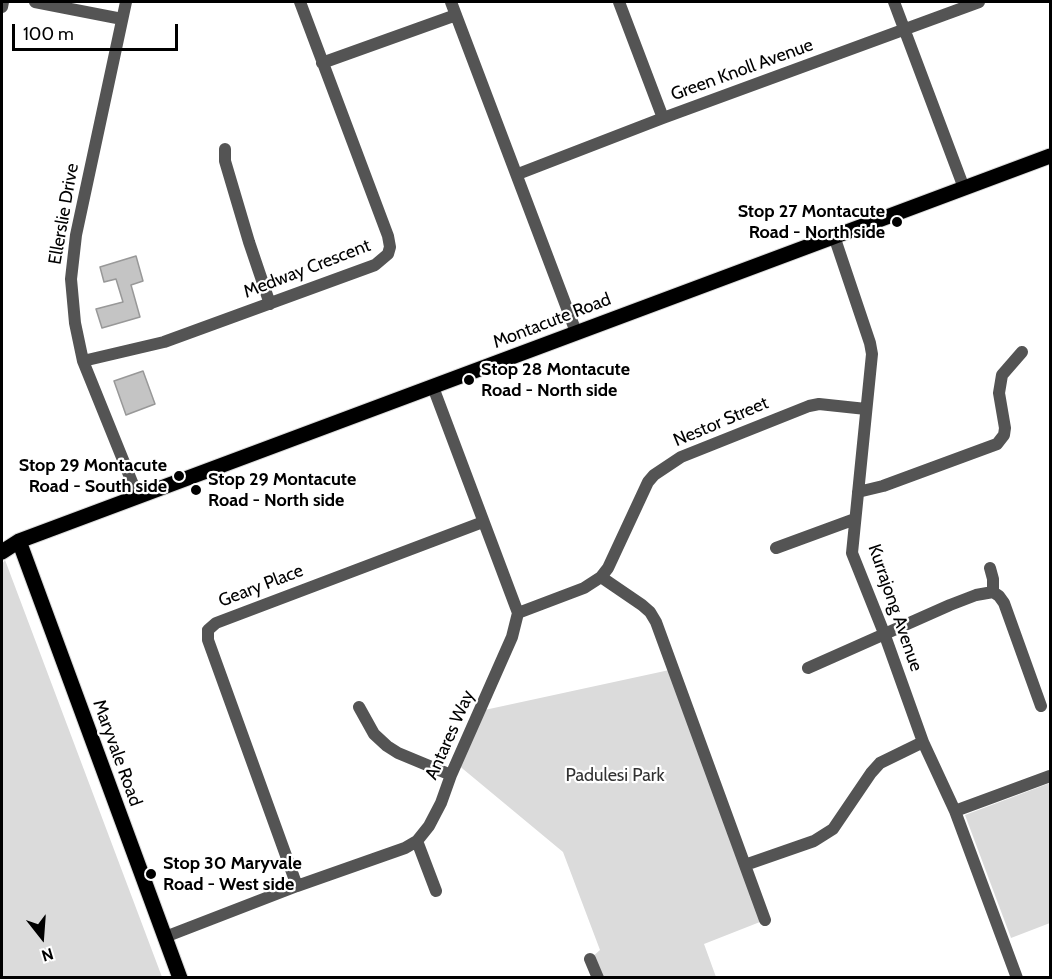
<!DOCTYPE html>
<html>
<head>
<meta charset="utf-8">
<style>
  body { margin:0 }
  #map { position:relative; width:1052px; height:979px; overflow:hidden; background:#fff; font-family:Cabin,sans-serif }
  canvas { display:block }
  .frame { position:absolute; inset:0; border:3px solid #000; pointer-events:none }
  .north { position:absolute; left:12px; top:907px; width:60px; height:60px; -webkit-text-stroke:4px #fff; paint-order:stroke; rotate:163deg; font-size:16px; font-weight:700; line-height:24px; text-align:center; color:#000 }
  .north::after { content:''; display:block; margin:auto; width:21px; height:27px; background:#000; clip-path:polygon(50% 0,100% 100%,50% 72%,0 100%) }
  .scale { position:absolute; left:12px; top:24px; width:166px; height:27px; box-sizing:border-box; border:3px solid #000; border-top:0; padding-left:8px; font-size:18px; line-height:21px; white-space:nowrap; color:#000; -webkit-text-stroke:4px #fff; paint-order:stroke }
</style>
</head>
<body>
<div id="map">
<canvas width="1052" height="979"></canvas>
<div class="frame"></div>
<div class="north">N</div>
<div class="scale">100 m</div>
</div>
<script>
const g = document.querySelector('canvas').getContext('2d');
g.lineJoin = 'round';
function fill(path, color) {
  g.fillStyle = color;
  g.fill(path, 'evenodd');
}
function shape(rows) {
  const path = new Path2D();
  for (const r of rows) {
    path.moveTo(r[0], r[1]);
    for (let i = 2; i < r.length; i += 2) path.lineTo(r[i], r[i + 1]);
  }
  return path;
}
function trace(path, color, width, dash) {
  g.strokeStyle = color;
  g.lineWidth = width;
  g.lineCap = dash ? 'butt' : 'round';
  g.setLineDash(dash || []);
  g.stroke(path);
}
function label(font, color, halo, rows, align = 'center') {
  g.font = font + ' Cabin,sans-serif';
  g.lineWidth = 4.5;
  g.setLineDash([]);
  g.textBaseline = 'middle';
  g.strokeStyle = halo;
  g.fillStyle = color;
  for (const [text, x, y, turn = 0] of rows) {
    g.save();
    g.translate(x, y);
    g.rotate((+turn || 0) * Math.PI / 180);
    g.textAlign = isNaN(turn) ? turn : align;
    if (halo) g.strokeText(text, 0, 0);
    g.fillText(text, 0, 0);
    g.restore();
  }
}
fill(shape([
  [5,560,162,977,2,977,2,564],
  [674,669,765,920,704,944,716,977,598,977,590,959,600,950,563,852,457,764,480,711],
  [1050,783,1050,923,1011,938,965,815]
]), '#dbdbdb');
const building = shape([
  [136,256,143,281,131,285,140,317,102,328,96,309,123,302,116,279,104,282,100,267,136,256],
  [143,371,155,404,126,415,114,381,143,371]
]);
fill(building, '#c4c4c4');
trace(building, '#989898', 1.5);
const major = shape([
  [19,541,180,978],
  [2,552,19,541,1050,156]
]);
trace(major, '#dbdbdb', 17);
trace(shape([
  [35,2,122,19],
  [126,2,76,235,71,279,75,323,83,361,138,497],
  [451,2,576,332],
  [619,2,663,118],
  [894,2,964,188],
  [2,7,3,2],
  [322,63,456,15],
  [225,149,225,161,249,242,270,304],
  [518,174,663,118,979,2],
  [834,236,870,343,872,354,852,553,884,633,923,742,955,811,1017,978],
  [83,361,164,342,375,265,388,254,390,247,388,236,300,2],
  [858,492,883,486,997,444,1004,435,1005,428,999,393,1002,375,1022,352],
  [776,548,855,519],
  [990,568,993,579,993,592],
  [601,577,642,605,650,612,656,622,765,920],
  [518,613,584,588,601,577,608,568,648,482,654,475,681,457,809,406,819,404,866,409],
  [808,668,950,605,976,595,993,592,999,596,1004,603,1041,706],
  [359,707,374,734,387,746,398,753,451,775],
  [955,811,1050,776],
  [417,841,436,891],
  [745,865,814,841,833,829,871,773,880,763,923,742],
  [297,886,208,640,208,630,216,623,483,522],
  [165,937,297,886,405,848,417,841,429,826,441,803,451,775,512,637,518,613,433,387],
  [590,959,598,978]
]), '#545454', 12);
trace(major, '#000', 15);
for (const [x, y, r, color] of [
  [897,222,6,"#000"],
  [469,380,6,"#000"],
  [179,476,6,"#000"],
  [196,490,6,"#000"],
  [151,874,6,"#000"]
]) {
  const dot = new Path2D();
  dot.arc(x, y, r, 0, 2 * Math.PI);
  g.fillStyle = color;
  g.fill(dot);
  trace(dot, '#fff', 2);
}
label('18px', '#000', '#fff', [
  ["Green Knoll Avenue",742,70,-20],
  ["Ellerslie Drive",64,214,-80],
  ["Medway Crescent",307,269,-21],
  ["Montacute Road",552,321,-21],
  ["Nestor Street",721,422,-23],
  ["Geary Place",261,586,-21],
  ["Kurrajong Avenue",895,608,71],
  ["Antares Way",450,735,-66],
  ["Maryvale Road",117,753,70]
]);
label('bold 18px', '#000', '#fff', [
  ["Stop 27 Montacute",885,212,"right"],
  ["Road - North side",885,233,"right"],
  ["Stop 28 Montacute",481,370],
  ["Road - North side",481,391],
  ["Stop 29 Montacute",167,466,"right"],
  ["Road - South side",167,487,"right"],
  ["Stop 29 Montacute",208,480],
  ["Road - North side",208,501],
  ["Stop 30 Maryvale",163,864],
  ["Road - West side",163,885]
], 'left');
label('18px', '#323232', '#fff', [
  ["Padulesi Park",615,776]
]);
</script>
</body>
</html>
